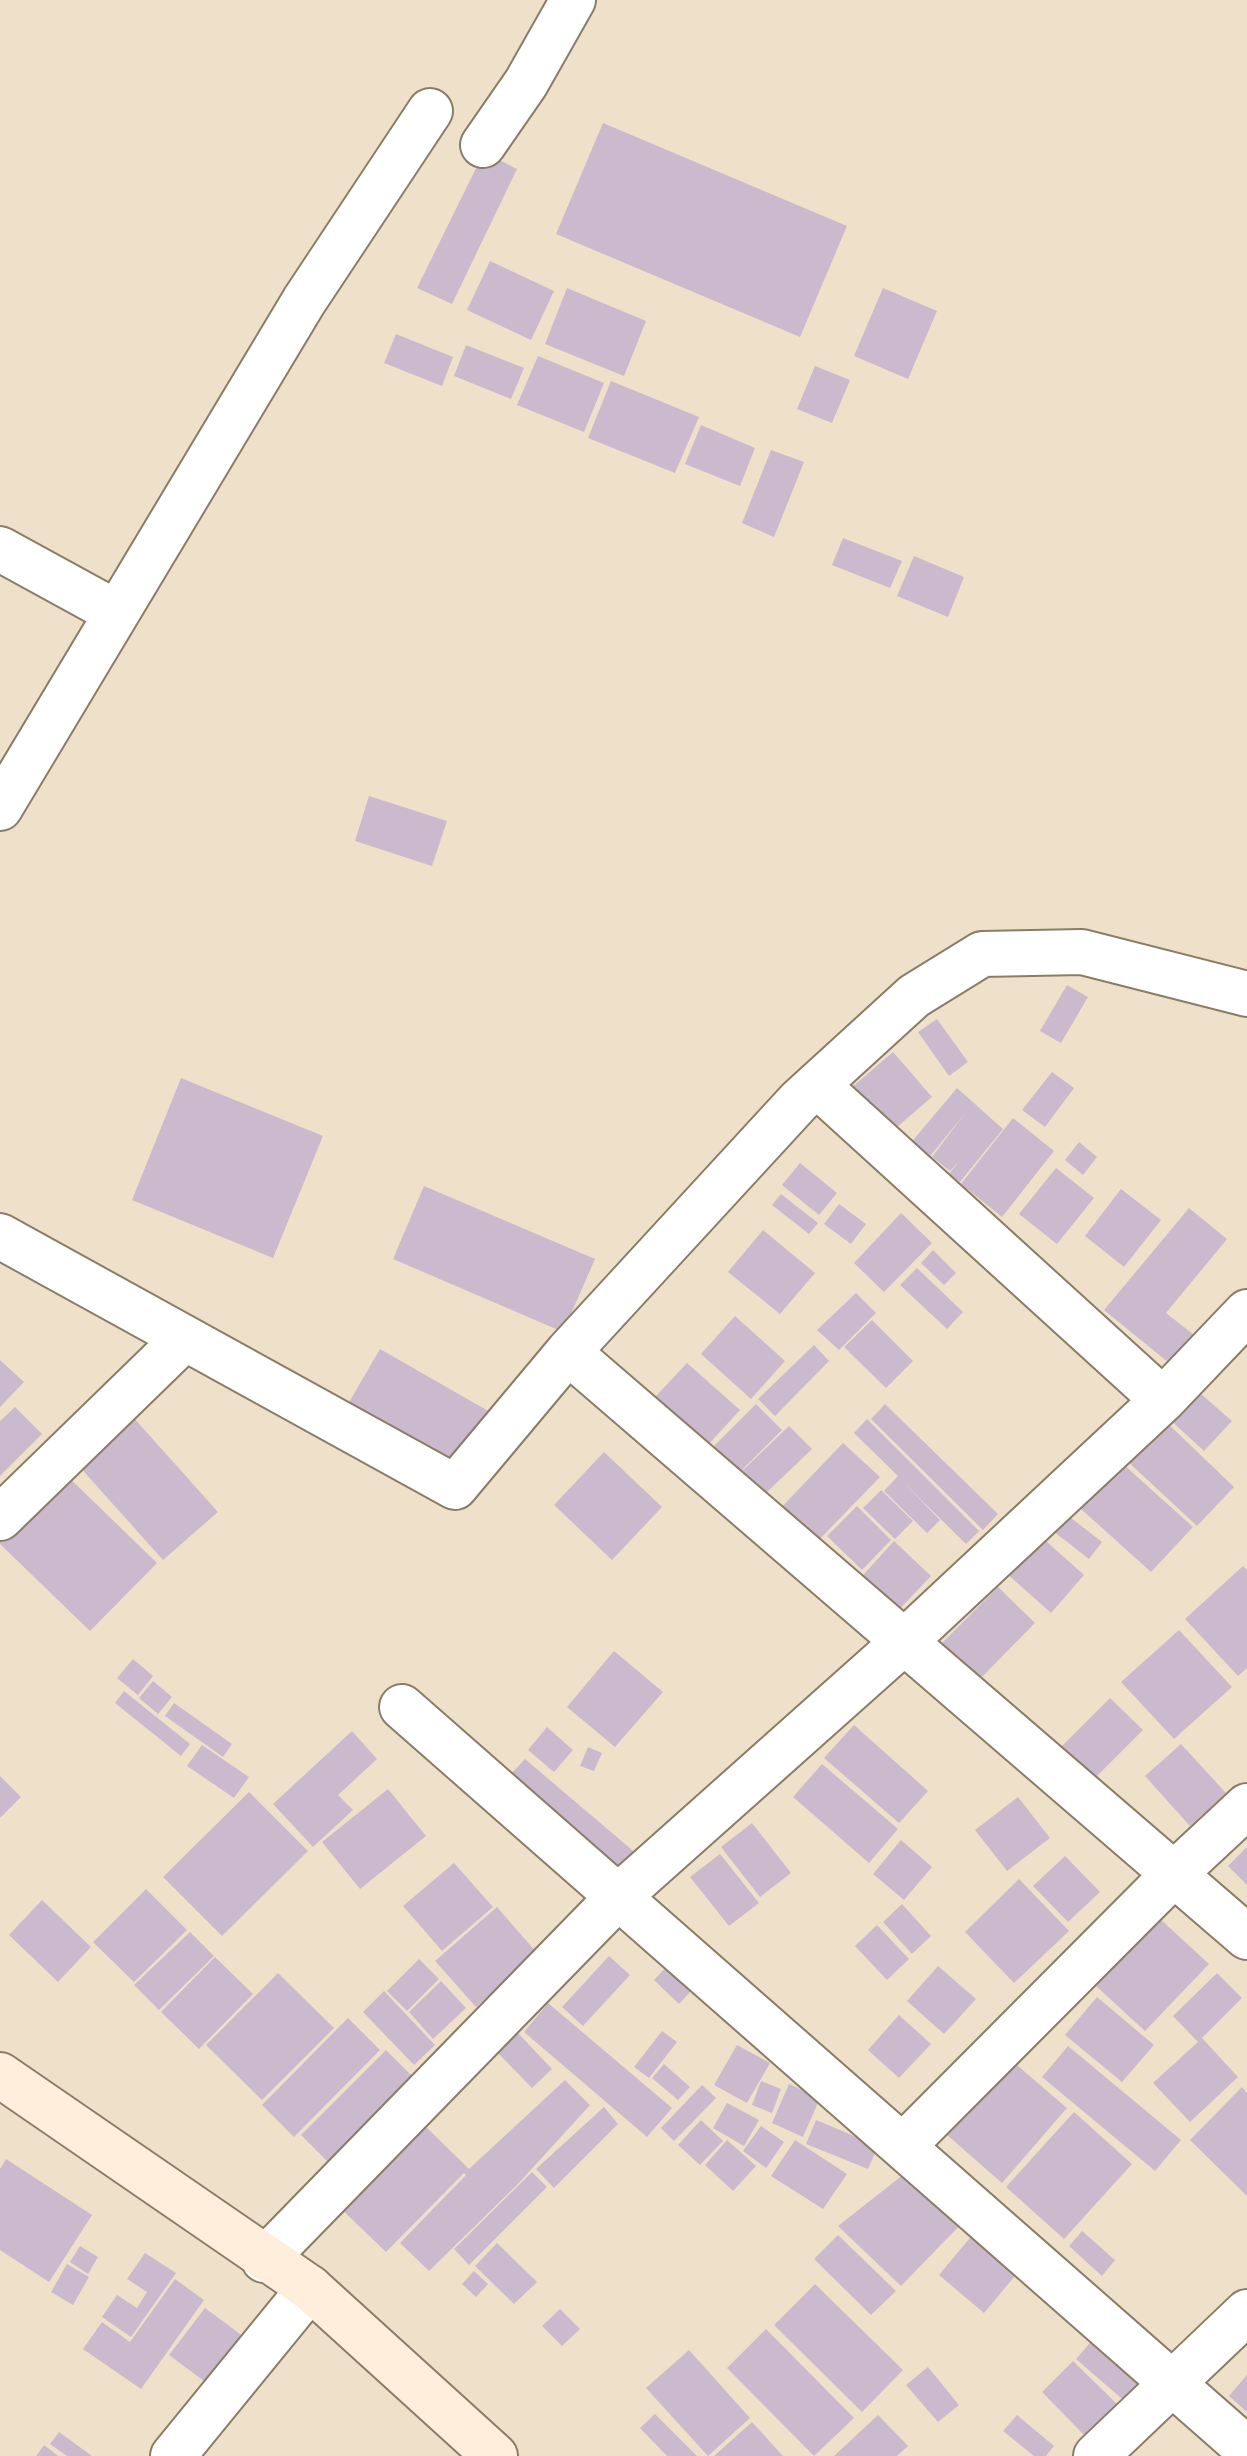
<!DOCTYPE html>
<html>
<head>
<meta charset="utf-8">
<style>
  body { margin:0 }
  canvas { display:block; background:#efe1c9 }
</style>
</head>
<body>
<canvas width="1247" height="2456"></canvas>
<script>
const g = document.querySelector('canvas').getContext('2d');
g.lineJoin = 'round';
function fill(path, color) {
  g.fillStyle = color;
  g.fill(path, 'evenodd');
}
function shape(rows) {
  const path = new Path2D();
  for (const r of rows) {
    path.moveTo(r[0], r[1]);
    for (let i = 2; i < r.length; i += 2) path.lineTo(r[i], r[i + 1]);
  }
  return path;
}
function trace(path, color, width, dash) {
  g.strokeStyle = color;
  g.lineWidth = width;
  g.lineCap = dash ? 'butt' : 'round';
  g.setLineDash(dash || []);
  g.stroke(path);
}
fill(shape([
  [603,123,847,226,800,337,556,234],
  [484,152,517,169,452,304,417,288],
  [490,261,554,291,531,340,467,310],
  [567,288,646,321,624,376,545,344],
  [883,288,937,311,908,379,854,356],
  [396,334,453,357,442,386,384,363],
  [466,345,524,368,511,399,454,376],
  [538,356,604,383,584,432,517,405],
  [815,366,850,380,832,423,797,409],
  [611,381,699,417,675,473,588,438],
  [701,425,755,448,740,486,685,464],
  [771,450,804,462,774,537,742,523],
  [843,538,902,561,890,588,832,565],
  [914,556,964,577,948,617,897,596],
  [369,796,447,821,432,866,355,841],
  [1067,985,1088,997,1061,1043,1040,1031],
  [937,1019,968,1062,949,1076,918,1032],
  [893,1052,932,1097,890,1133,851,1088],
  [1052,1072,1074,1088,1045,1127,1022,1110],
  [181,1078,323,1136,273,1258,132,1200],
  [957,1088,1003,1129,960,1182,949,1174,960,1160,950,1171,932,1157,966,1112,927,1160,909,1145],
  [1013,1118,1054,1151,1002,1217,961,1184],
  [1079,1142,1097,1157,1083,1175,1065,1160],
  [800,1163,837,1193,819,1215,782,1185],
  [1056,1168,1094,1198,1057,1244,1019,1214],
  [424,1186,595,1259,563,1332,393,1259],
  [1121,1189,1161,1220,1124,1267,1085,1236],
  [781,1194,818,1223,809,1234,772,1205],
  [839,1204,866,1224,851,1244,824,1224],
  [1189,1208,1227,1239,1166,1313,1198,1338,1174,1367,1104,1310],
  [901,1213,932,1243,884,1292,854,1263],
  [763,1230,815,1273,780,1314,728,1272],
  [933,1250,956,1273,944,1285,921,1263],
  [917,1268,963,1312,947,1329,900,1285],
  [856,1293,876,1313,839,1350,817,1330],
  [735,1316,785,1361,751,1399,701,1354],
  [872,1320,913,1361,886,1388,844,1347],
  [814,1345,829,1361,775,1416,758,1399],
  [380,1349,490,1412,458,1468,348,1404],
  [0,1360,24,1382,0,1407],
  [687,1363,740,1410,695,1459,642,1411],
  [1192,1386,1232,1421,1204,1451,1165,1415],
  [756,1404,782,1430,740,1472,714,1446],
  [885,1404,998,1514,983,1530,871,1419],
  [15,1407,42,1434,0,1476,0,1421],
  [133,1417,218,1512,163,1560,78,1465],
  [1162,1418,1234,1487,1197,1526,1124,1458],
  [867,1419,979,1531,966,1544,904,1483,940,1520,927,1533,884,1491,898,1476,854,1433],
  [789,1426,812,1449,765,1494,742,1471],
  [843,1443,880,1477,811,1548,775,1514],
  [604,1452,662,1507,612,1560,554,1505],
  [1123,1464,1193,1527,1151,1572,1081,1509],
  [60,1469,157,1563,90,1631,0,1544,0,1531],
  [881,1490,913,1521,895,1539,863,1508],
  [857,1506,891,1540,862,1570,827,1536],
  [1066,1514,1102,1542,1089,1559,1053,1531],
  [1037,1533,1084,1575,1051,1613,1004,1571],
  [894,1541,931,1576,891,1618,854,1585],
  [1243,1566,1247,1570,1247,1668,1238,1676,1185,1619],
  [998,1587,1035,1623,974,1685,937,1648],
  [1179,1630,1232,1687,1174,1739,1121,1682],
  [614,1651,663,1692,615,1747,567,1707],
  [133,1659,153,1676,138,1695,117,1678],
  [153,1681,172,1697,158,1714,139,1698],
  [124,1691,190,1744,181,1756,115,1703],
  [1110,1698,1143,1730,1085,1788,1052,1756],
  [174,1703,232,1744,223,1757,165,1716],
  [854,1725,928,1791,899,1823,824,1758],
  [547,1727,573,1750,554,1772,528,1750],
  [352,1731,377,1759,338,1795,353,1810,313,1847,273,1804],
  [1181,1744,1226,1793,1190,1826,1145,1776],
  [202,1745,249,1777,234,1798,187,1766],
  [588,1747,602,1753,594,1771,580,1766],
  [525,1759,645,1861,628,1881,507,1778],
  [822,1764,898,1829,869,1863,793,1797],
  [0,1776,21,1797,0,1818],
  [388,1789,426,1836,360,1889,322,1842],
  [249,1792,308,1851,222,1936,163,1877],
  [1018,1797,1050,1838,1007,1871,975,1830],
  [752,1823,791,1873,760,1897,721,1847],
  [901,1840,932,1867,904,1900,873,1874],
  [1247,1847,1247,1885,1228,1866],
  [720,1854,759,1903,729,1926,690,1877],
  [1065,1856,1100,1892,1068,1922,1033,1886],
  [454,1863,493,1907,442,1951,403,1906],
  [1019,1879,1069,1931,1014,1983,965,1932],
  [146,1889,187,1930,134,1982,93,1942],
  [42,1900,91,1947,58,1982,9,1935],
  [902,1904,931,1936,912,1954,883,1922],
  [497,1907,537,1953,476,2007,435,1961],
  [1159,1918,1209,1964,1145,2031,1096,1986],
  [877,1925,909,1959,887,1980,855,1946],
  [190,1932,214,1956,159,2010,134,1985],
  [609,1956,630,1975,583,2026,562,2007],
  [215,1957,253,1994,199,2049,161,2012],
  [419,1959,439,1979,407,2011,387,1991],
  [667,1966,692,1990,679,2004,654,1980],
  [938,1966,976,1999,944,2034,907,2001],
  [278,1973,334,2028,262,2100,206,2045],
  [1217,1973,1242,1998,1202,2038,1238,2077,1190,2122,1153,2083,1198,2042,1173,2016],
  [441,1981,466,2008,433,2039,409,2012],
  [384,1991,435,2045,414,2065,363,2012],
  [1097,1997,1154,2045,1122,2082,1065,2035],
  [548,2003,672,2108,647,2137,524,2032],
  [899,2015,931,2044,899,2078,868,2050],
  [348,2018,380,2050,294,2137,262,2105],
  [662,2031,677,2042,649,2078,634,2067],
  [517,2032,552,2069,532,2088,496,2051],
  [737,2045,770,2063,747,2103,714,2085],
  [1068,2046,1181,2140,1155,2171,1042,2077],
  [386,2050,414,2078,329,2163,301,2135],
  [1011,2060,1067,2108,1002,2183,946,2134],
  [664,2064,690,2087,678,2100,652,2078],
  [565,2080,590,2105,517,2185,429,2271,400,2243,466,2175,464,2173,386,2252,335,2203,418,2119,469,2169],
  [761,2081,781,2089,772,2113,752,2105],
  [789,2084,820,2098,803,2137,772,2123],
  [702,2085,716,2098,674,2141,661,2128],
  [1242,2087,1247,2093,1247,2196,1190,2140],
  [727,2103,759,2120,744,2146,713,2128],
  [604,2107,618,2124,554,2188,536,2169],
  [1074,2112,1132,2164,1064,2239,1006,2187],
  [701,2120,723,2141,700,2165,678,2145],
  [816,2120,878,2146,868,2169,806,2144],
  [761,2126,784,2142,766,2168,743,2151],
  [727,2140,756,2166,733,2191,705,2165],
  [795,2140,847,2174,823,2209,771,2176],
  [6,2159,92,2215,49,2282,0,2250,0,2169],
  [913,2167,967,2218,901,2286,838,2226],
  [532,2172,547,2187,469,2265,454,2249],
  [979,2227,1024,2265,984,2313,939,2275],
  [1082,2231,1115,2260,1102,2276,1069,2246],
  [838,2235,896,2291,871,2315,814,2259],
  [497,2243,537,2282,514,2304,475,2266],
  [80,2246,98,2257,88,2274,70,2262],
  [145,2253,176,2273,131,2337,102,2317,117,2295,137,2308,147,2292,127,2279],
  [67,2264,89,2277,73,2305,51,2292],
  [474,2271,488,2284,476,2297,462,2284],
  [175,2279,204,2300,141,2389,83,2349,102,2322,130,2342],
  [815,2284,903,2370,862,2412,774,2325],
  [205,2308,252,2343,216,2390,169,2355],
  [560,2309,580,2329,562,2346,542,2326],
  [766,2329,854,2418,814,2456,727,2368],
  [1102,2329,1153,2373,1127,2403,1076,2359],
  [689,2350,750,2418,708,2456,646,2388],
  [1073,2361,1118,2405,1086,2437,1042,2392],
  [928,2367,959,2405,938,2422,906,2385],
  [1247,2375,1247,2412,1229,2396],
  [655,2414,697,2456,667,2456,640,2428],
  [878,2415,908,2446,897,2456,834,2456],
  [1017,2415,1054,2446,1046,2456,1034,2456,1003,2431],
  [752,2422,783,2456,714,2456],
  [59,2432,92,2456,67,2456,50,2444],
  [44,2445,58,2456,36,2456]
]), '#cbb9ce');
const street = shape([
  [483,145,526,83,573,0],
  [0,549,117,613],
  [0,808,304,301,430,111],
  [818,1086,1163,1400],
  [0,1236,455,1487,568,1352,1247,1937],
  [568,1352,799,1101,914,996,982,954,1082,952,1247,994],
  [0,1518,185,1338],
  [402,1707,1247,2449],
  [903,2146,1174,1874,1247,1806],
  [264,2260,620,1895,905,1641,1163,1400,1247,1312],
  [173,2456,310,2288],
  [1096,2456,1247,2312]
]);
const secondary = shape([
  [0,2075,310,2288,495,2456]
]);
trace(street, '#8a7d67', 48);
trace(secondary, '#8a7d67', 48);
trace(street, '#fff', 44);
trace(secondary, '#feeedb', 44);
</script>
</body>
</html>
